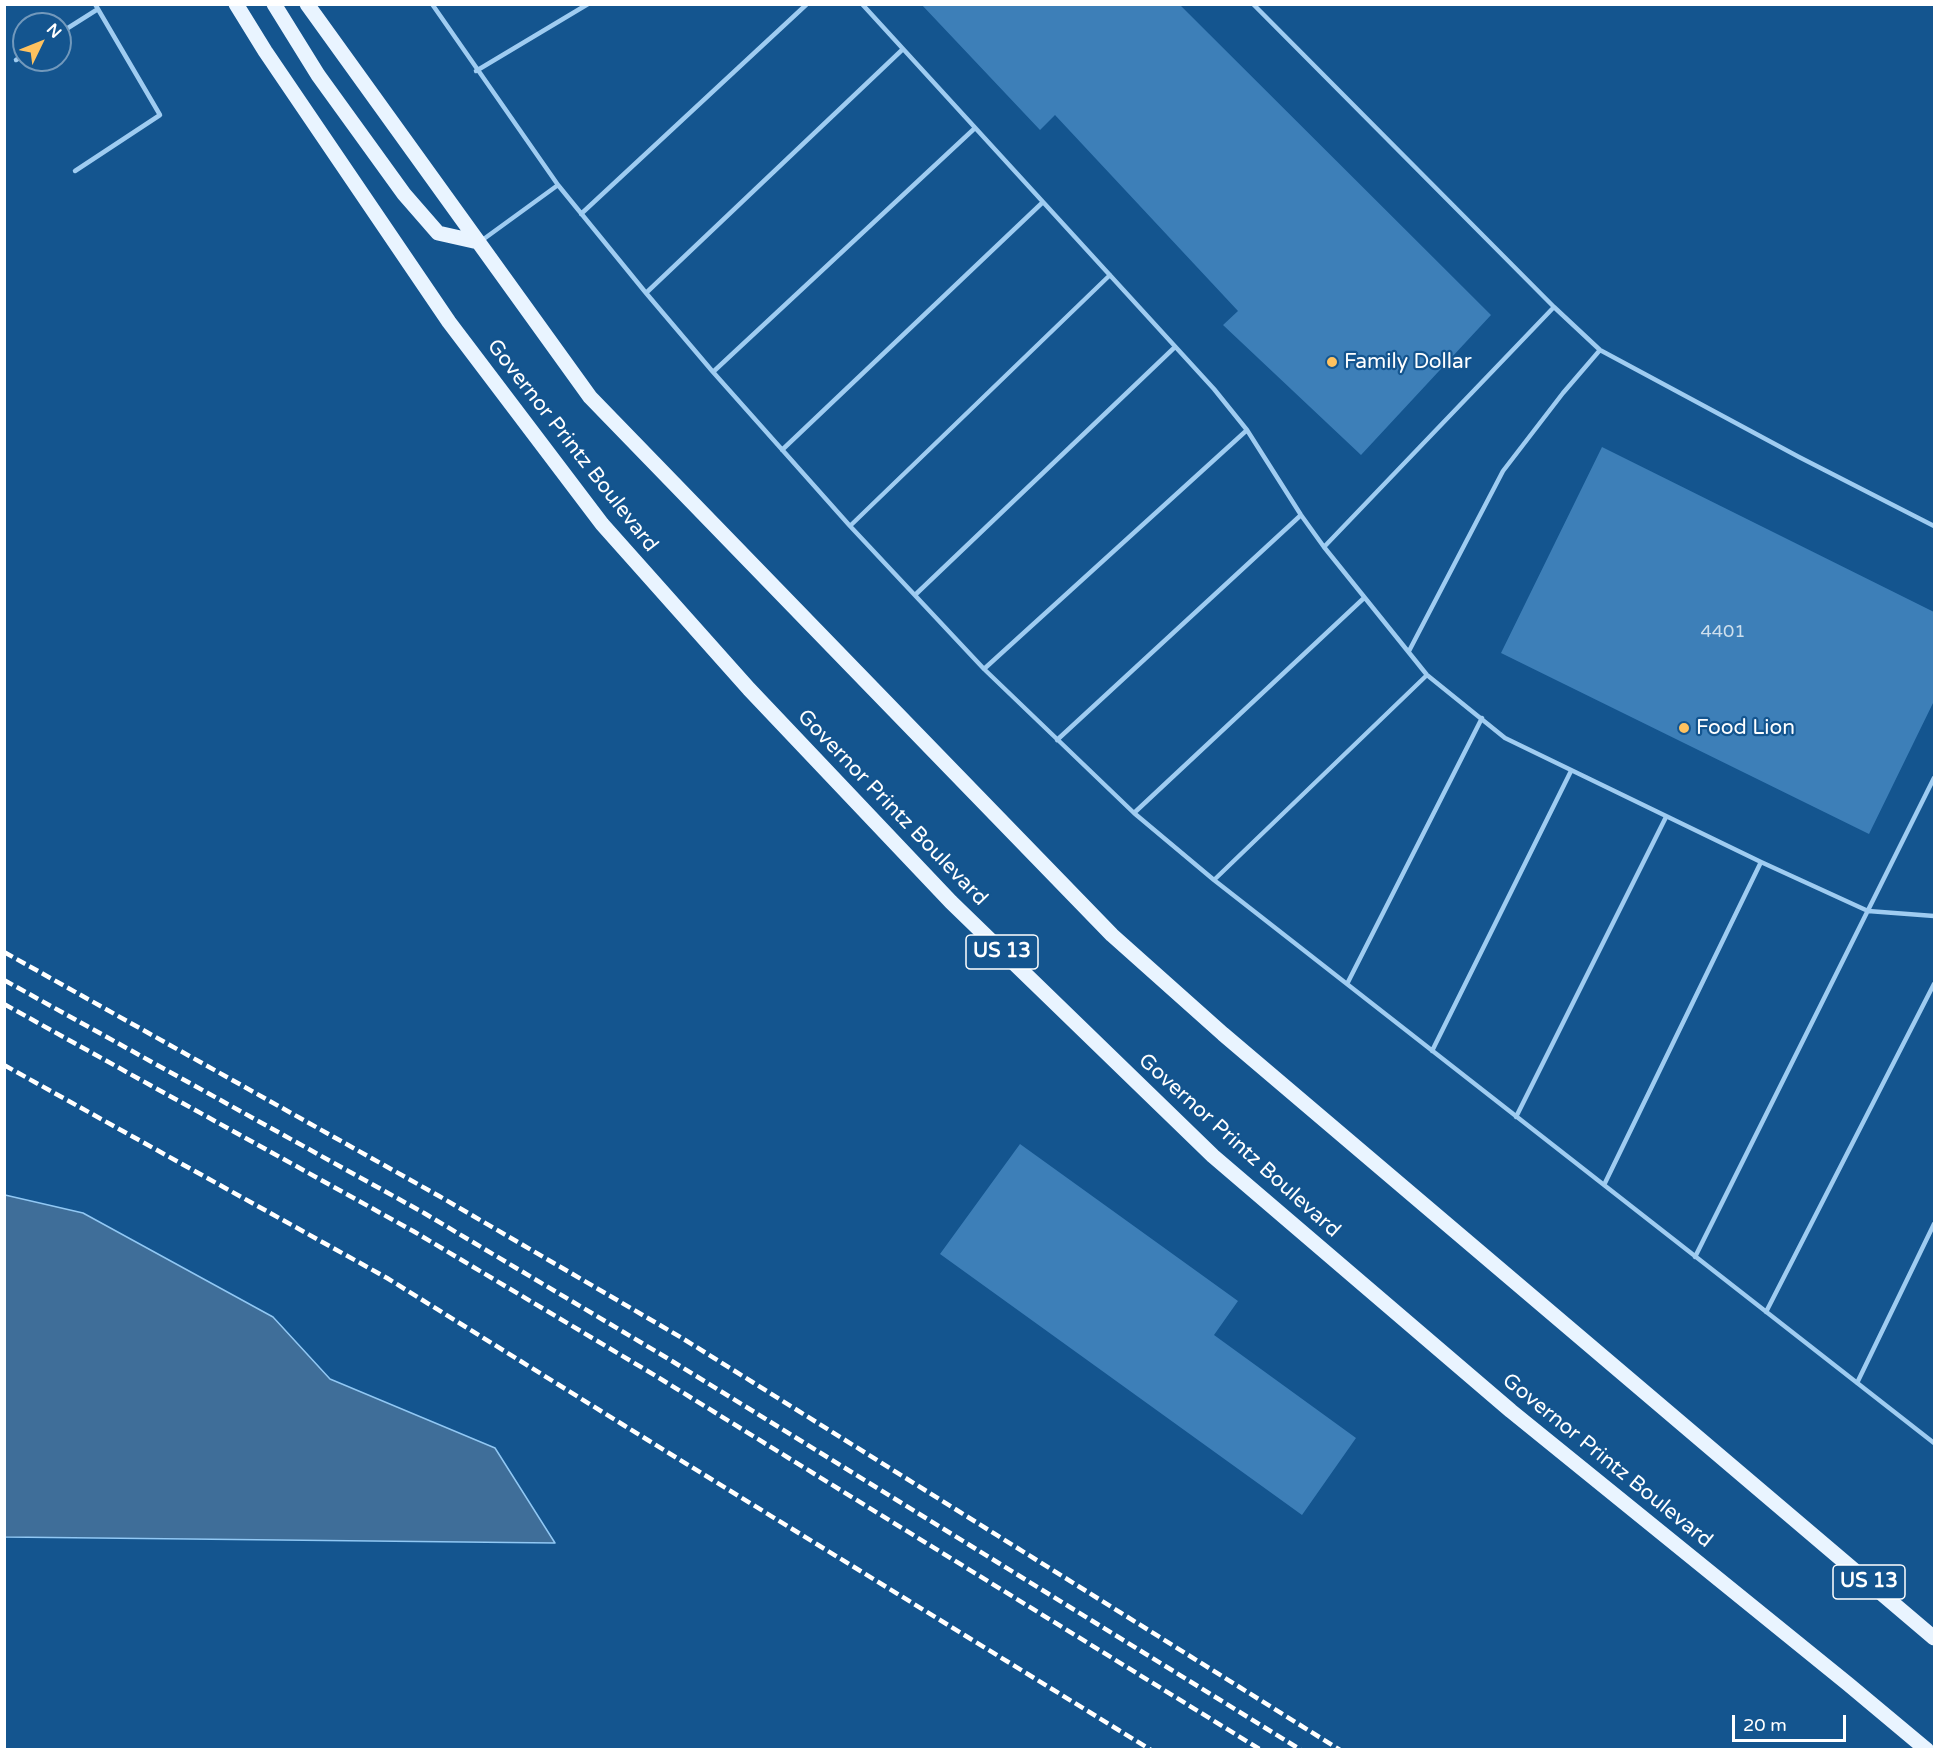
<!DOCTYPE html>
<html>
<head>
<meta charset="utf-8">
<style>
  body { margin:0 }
  #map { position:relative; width:1939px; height:1754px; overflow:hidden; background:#14558f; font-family:"Varela Round",sans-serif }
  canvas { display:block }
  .frame { position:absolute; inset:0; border:6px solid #fff; pointer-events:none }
  .north { position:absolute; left:12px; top:12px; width:60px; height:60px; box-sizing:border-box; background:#14558f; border:2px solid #7299bc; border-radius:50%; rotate:47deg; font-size:16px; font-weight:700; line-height:24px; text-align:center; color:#fff }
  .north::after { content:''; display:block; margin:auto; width:21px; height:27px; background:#ffc25f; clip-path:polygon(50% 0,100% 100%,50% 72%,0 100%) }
  .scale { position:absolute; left:1732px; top:1715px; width:114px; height:27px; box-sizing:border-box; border:3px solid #fff; border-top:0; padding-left:8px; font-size:18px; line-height:21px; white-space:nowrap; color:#fff; -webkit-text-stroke:4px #14558f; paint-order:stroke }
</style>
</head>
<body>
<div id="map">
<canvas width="1939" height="1754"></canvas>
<div class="frame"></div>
<div class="north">N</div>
<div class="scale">20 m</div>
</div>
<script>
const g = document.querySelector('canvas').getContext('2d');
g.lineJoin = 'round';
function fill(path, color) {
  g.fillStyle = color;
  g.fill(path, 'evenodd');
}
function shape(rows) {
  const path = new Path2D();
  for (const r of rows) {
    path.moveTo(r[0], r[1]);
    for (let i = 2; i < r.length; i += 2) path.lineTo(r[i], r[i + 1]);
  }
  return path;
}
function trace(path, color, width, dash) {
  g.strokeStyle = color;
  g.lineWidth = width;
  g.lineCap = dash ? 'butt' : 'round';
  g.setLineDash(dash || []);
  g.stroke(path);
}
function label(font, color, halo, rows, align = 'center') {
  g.font = font + ' "Varela Round",sans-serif';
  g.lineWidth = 4.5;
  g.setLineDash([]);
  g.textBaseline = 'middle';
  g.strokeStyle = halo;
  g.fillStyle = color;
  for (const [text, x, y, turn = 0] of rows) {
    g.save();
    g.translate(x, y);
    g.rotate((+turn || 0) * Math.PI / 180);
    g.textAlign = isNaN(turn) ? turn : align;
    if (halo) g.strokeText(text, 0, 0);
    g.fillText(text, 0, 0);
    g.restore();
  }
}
const water = shape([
  [5,1195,83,1213,273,1317,330,1379,495,1448,555,1543,5,1537,5,1195]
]);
fill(water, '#3f6e99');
trace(water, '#91c8f4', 1.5);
fill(shape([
  [921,4,1179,4,1491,315,1361,455,1223,325,1238,311,1055,115,1040,130],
  [1602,447,1934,612,1934,701,1869,834,1501,653],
  [1020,1144,1238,1301,1214,1335,1356,1438,1302,1515,940,1254]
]), '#3d7fb8');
trace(shape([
  [432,4,558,185],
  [862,4,1214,389,1247,430,1301,515,1324,547,1427,675,1505,738,1761,862,1868,911,1934,916],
  [1253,4,1554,307,1600,350,1799,457,1934,526],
  [60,33,98,9],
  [16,60,24,55],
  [476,71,588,4],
  [75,171,160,115,95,4],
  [581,214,807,4],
  [481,241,558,185,646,293,713,372,850,526,984,669,1134,813,1214,880,1934,1443],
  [646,293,903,49],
  [713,372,975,128],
  [782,450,1043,202],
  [850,526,1110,275],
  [1324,547,1554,307],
  [915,595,1175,347],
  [1409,651,1503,471,1563,393,1600,350],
  [984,669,1247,430],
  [1057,740,1301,515],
  [1134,813,1364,598],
  [1214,880,1427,675],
  [1347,984,1482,718],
  [1432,1051,1571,771],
  [1516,1117,1666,817],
  [1604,1185,1761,862],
  [1695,1257,1934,778],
  [1766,1312,1934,984],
  [1857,1383,1934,1224]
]), '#9fccf1', 4.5);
trace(shape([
  [236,4,265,51,449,322,602,524,749,689,951,902,1213,1156,1511,1411,1848,1684,1927,1750],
  [274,4,318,75,404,194,438,233,478,242],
  [307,4,590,397,1112,935,1223,1034,1934,1638]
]), '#e9f4ff', 15);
trace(shape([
  [4,952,439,1196,682,1338,1340,1750],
  [4,980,424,1213,667,1358,1301,1750],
  [4,1004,413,1231,656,1376,1261,1750],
  [4,1065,387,1278,625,1426,1151,1750]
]), '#fff', 4.5, [10, 4.5]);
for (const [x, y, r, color] of [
  [1332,362,6,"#ffc25f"],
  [1684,728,6,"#ffc25f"]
]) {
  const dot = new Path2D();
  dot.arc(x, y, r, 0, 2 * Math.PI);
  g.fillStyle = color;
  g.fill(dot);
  trace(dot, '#14558f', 2);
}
label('18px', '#cedfed', null, [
  ["4401",1723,632]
]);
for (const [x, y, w] of [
  [1002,952,72],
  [1869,1582,72]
]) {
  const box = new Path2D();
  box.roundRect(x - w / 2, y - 17, w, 34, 4.5);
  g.fillStyle = '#14558f';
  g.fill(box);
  trace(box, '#fff', 1.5);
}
label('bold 20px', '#fff', null, [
  ["US 13",1002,952],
  ["US 13",1869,1582]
]);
label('21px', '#fff', '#14558f', [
  ["Family Dollar",1344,362],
  ["Food Lion",1696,728]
], 'left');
label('21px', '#fff', '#14558f', [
  ["Governor Printz Boulevard",572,446,52],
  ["Governor Printz Boulevard",892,808,46],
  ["Governor Printz Boulevard",1239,1146,42],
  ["Governor Printz Boulevard",1607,1461,39]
]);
</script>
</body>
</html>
